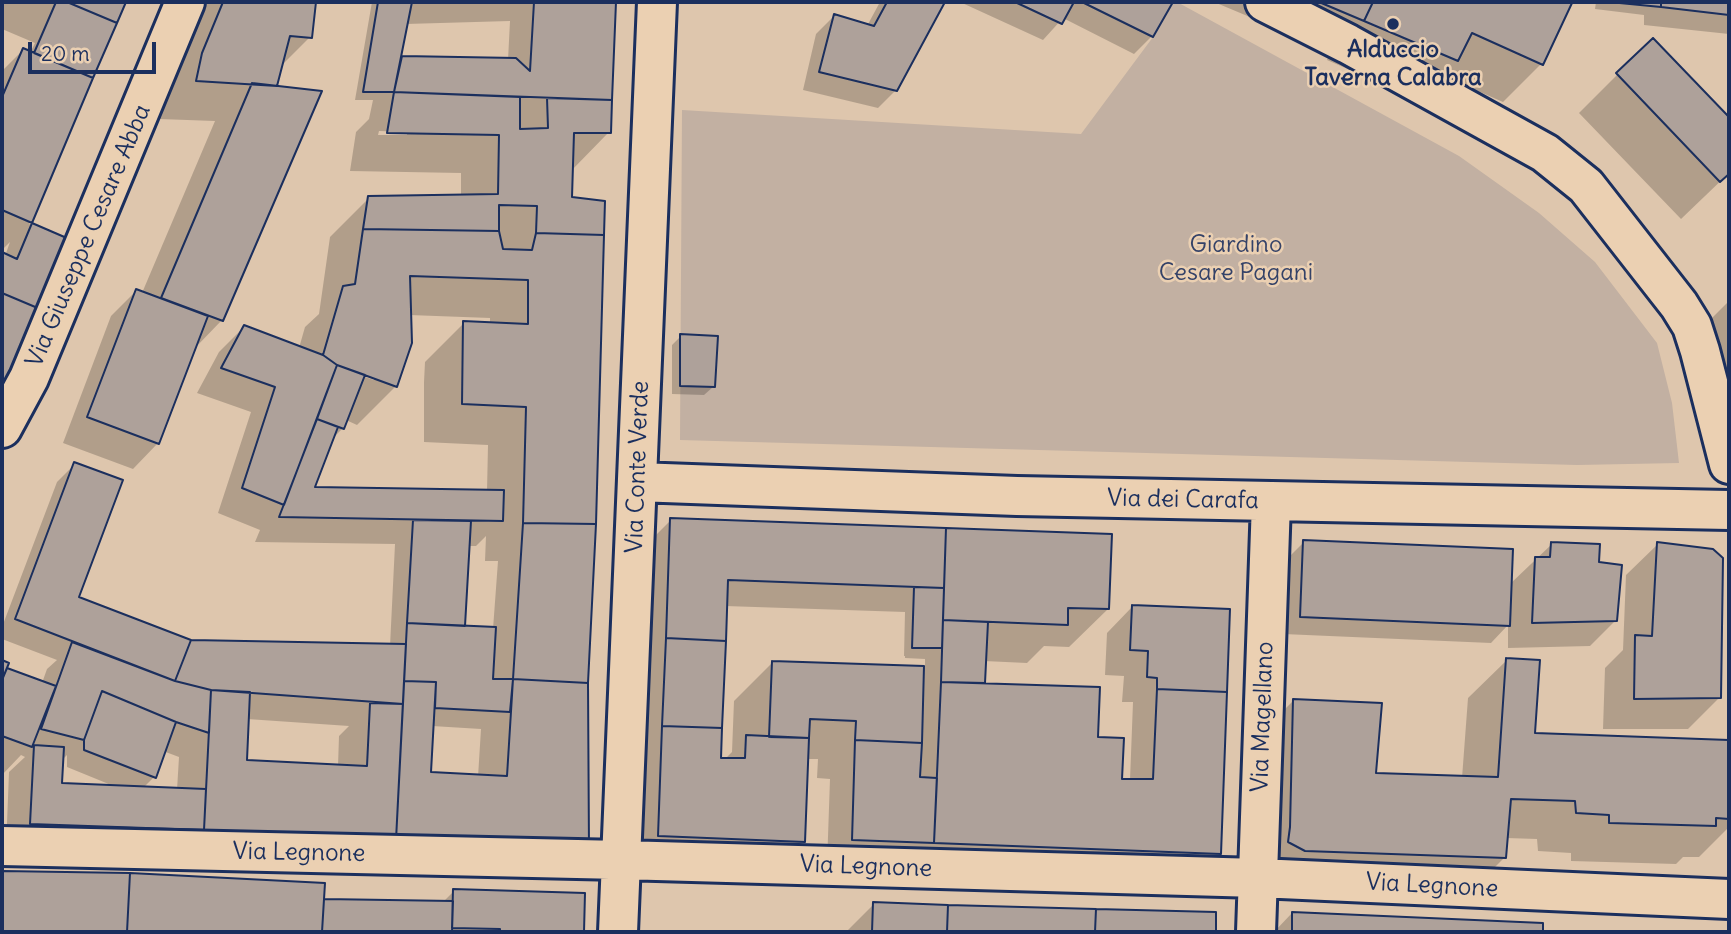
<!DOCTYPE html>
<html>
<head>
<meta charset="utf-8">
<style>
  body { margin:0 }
  #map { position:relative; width:1731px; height:934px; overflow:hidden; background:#dec6ad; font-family:Delius,sans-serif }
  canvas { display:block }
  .frame { position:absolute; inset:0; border:4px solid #1b2f5e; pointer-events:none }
  .scale { position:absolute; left:28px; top:42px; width:128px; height:32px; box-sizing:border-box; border:4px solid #1b2f5e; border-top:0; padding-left:9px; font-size:21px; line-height:24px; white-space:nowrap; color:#1b2f5e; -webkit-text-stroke:5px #ebd0b2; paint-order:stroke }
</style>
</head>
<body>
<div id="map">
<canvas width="1731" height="934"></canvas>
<div class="frame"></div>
<div class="scale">20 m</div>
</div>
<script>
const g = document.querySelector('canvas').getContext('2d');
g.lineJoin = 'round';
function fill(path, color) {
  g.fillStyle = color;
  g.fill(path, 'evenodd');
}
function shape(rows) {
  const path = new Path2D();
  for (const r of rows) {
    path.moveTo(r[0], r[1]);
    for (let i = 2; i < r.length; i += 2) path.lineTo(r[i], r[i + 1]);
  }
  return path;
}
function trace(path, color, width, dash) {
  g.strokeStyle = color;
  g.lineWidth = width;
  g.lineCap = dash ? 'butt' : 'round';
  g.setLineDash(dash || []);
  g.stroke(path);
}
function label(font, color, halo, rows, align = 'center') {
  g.font = font + ' Delius,sans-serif';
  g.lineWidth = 5;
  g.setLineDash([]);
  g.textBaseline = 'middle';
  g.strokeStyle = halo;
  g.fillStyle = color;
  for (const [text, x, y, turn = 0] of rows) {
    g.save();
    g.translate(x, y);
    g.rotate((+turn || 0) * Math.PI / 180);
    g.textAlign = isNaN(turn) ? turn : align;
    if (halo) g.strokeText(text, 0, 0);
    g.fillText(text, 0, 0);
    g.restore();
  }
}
fill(shape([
  [1173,2,1177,2,1459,156,1539,213,1595,262,1657,343,1672,403,1679,463,1577,465,680,440,682,110,1081,134,1153,37]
]), '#c2b0a2');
fill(shape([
  [2,2,124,2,29,224,67,240,57,254,2,392,2,254,5,256,10,242,2,250,2,71,23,50,30,53,35,43,2,29],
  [202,2,314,2,310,37,280,67,222,320,194,349,158,443,133,469,63,443,111,316,136,291,142,293,215,121,159,119,164,94],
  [372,2,411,2,411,4,413,2,614,2,609,132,571,171,587,683,587,848,556,880,173,861,6,849,9,772,25,757,21,755,2,775,2,662,7,664,5,669,42,683,47,669,57,660,2,639,2,627,57,482,75,464,77,598,191,642,390,646,395,544,255,542,260,530,218,513,251,412,197,393,219,352,244,327,299,348,305,327,319,314,330,237,369,198,461,196,461,173,350,171,356,132,369,119,373,100,355,100],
  [510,21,508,60,403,58,398,62,406,24],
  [379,131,407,132,407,135,378,135],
  [409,315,490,318,490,324,464,323,425,362,424,382,424,442,488,445,487,491,313,488,334,437,343,428,346,420,357,425,396,386],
  [356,374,374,376,374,380],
  [486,536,485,561,498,561,493,629,463,627,468,546,476,546],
  [247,719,349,726,339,736,338,766,245,761],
  [432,726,481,729,478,777,429,774],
  [163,751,179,757,177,790,143,788,154,777],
  [67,755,67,767,116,787,60,785,61,761],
  [880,2,943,2,896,90,878,108,803,90,816,34,834,16,867,26],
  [960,2,1171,2,1152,36,1134,54,1063,18,1043,40],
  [1214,2,1566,2,1570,3,1541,64,1503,102,1441,75,1417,99,1327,60,1331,51],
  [1596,2,1729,2,1729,34,1644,25,1644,15,1595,9],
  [1652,40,1729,120,1729,173,1681,219,1579,113],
  [1729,75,1729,103,1727,103],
  [1729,301,1729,389,1712,318],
  [681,336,713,387,704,395,672,394,672,345],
  [671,520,1110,536,1108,609,1069,647,1044,646,1027,663,984,661,983,682,981,685,1097,738,1120,780,1130,780,1133,702,1122,702,1124,676,1105,675,1107,633,1132,607,1228,611,1219,853,1194,878,827,865,830,779,817,778,818,759,807,759,803,841,778,867,633,861,646,545],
  [725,606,905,612,904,656,905,656,905,658,925,659,925,668,773,662,734,701,732,752,724,760,719,759],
  [1304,542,1510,584,1552,544,1597,563,1615,621,1590,646,1508,648,1508,625,1491,643,1283,634,1286,560],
  [1658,544,1719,698,1688,729,1603,729,1605,668,1623,650,1626,575],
  [1507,660,1533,735,1728,742,1729,748,1729,827,1699,857,1683,857,1676,864,1571,861,1571,853,1538,851,1537,839,1506,838,1505,857,1466,896,1265,889,1255,739,1294,700,1375,775,1462,778,1468,698],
  [2,873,129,875,322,903,442,903,454,891,583,894,582,932,2,932],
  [874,904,1214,914,1214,932,848,932,848,930],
  [1292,913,1541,925,1541,932,1274,932]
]), '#0003');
const building = shape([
  [56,2,67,2,117,23,93,78,34,53,56,2],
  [67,2,126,2,117,23,67,2],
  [223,2,316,2,312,38,290,36,277,86,196,81,202,53,223,2],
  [378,2,412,2,394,92,363,92,378,2],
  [534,2,616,2,612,100,394,92,402,56,516,58,530,71,534,2],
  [887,2,945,2,897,91,819,72,834,14,874,26,887,2],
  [1015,2,1074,2,1062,24,1015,2],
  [1082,2,1173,2,1153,37,1082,2],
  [1319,2,1373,2,1364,21,1319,2],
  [1373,2,1570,2,1572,3,1543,65,1472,33,1458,61,1364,21,1373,2],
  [1609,2,1661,2,1661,7,1609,2],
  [1661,2,1729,2,1729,15,1661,7,1661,2],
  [1653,38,1729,117,1729,174,1720,182,1616,73,1653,38],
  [23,48,93,78,32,223,2,210,2,97,23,48],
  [252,83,322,91,223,321,161,298,252,83],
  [394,92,520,97,520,129,548,128,547,98,612,100,611,133,574,133,572,197,605,201,604,235,536,233,537,206,499,205,499,231,363,229,368,196,498,194,499,135,387,133,394,92],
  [32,223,69,239,59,254,40,309,2,293,2,252,17,259,32,223],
  [363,229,499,231,503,249,532,250,536,233,604,235,596,524,523,523,526,407,462,404,463,321,528,324,528,280,410,276,412,343,397,387,337,365,323,355,343,286,355,284,363,229],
  [136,289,208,316,159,444,87,417,136,289],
  [2,293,40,309,5,391,2,390,2,293],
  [244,325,323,355,337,365,284,505,242,488,275,387,221,368,244,325],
  [680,334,718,336,715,387,680,386,680,334],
  [337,365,365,375,344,429,317,419,337,365],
  [317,419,338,427,315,487,504,490,503,521,279,517,317,419],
  [74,462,123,480,79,597,191,640,175,681,15,619,74,462],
  [670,518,946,528,944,588,728,580,726,641,666,638,670,518],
  [413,520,471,521,465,626,407,623,413,520],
  [523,523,596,524,588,683,513,679,523,523],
  [946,528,1112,534,1109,609,1068,608,1068,625,943,620,946,528],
  [1303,540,1513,549,1510,626,1300,617,1303,540],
  [1551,542,1600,544,1599,562,1622,565,1617,621,1532,623,1535,557,1550,557,1551,542],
  [1657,542,1713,549,1723,558,1721,698,1634,699,1635,635,1652,636,1657,542],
  [914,587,944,588,942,648,912,648,914,587],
  [1132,605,1230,609,1227,692,1157,689,1157,678,1147,677,1148,651,1130,650,1132,605],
  [943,620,988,622,985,683,941,682,943,620],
  [407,623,496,627,493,679,513,679,510,712,435,708,436,682,404,681,407,623],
  [666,638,726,641,722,728,662,726,666,638],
  [191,640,406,644,403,704,211,690,175,681,191,640],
  [72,642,175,681,211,690,209,733,176,722,102,691,84,740,41,729,72,642],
  [1506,658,1540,660,1535,733,1729,740,1729,819,1716,818,1716,826,1609,823,1609,815,1576,813,1575,801,1511,799,1506,858,1305,851,1288,842,1290,827,1293,699,1382,703,1376,773,1498,777,1506,658],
  [2,660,9,663,2,680,2,660],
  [772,661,924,666,922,743,855,740,856,721,810,719,809,738,769,737,772,661],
  [7,668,56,686,32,747,2,736,2,680,7,668],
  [513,679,588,683,589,849,396,840,404,681,436,682,431,772,507,776,513,679],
  [941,682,1100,687,1098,737,1124,738,1122,779,1153,779,1157,689,1227,692,1221,854,934,843,941,682],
  [211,690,250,692,247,760,367,766,370,703,403,704,396,840,204,830,211,690],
  [102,691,176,722,156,778,84,750,84,740,102,691],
  [662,726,722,728,721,758,745,758,746,735,809,738,805,842,658,836,662,726],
  [855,740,922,743,920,777,937,778,934,843,852,840,855,740],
  [34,745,64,747,62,783,206,789,204,830,30,824,34,745],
  [2,871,130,873,127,932,2,932,2,871],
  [130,873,325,883,322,932,127,932,130,873],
  [453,889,585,893,584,932,500,932,500,929,452,928,453,889],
  [324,899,453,901,452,932,322,932,324,899],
  [873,902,948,905,947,932,872,932,873,902],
  [948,905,1096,909,1095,932,947,932,948,905],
  [1096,909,1216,912,1216,932,1095,932,1096,909],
  [1292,912,1543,923,1543,932,1292,932,1292,912]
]);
fill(building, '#aea19a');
trace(building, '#1b2f5e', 2);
const street = shape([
  [1265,2,1348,44,1545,153,1586,186,1679,305,1692,326,1700,351,1729,464],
  [2,428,29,378,185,2],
  [637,482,1017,496,1729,510],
  [2,846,621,860,1258,878,1729,899],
  [618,932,657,2],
  [1256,932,1271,502]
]);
trace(street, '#1b2f5e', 44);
trace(street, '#ebd0b2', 38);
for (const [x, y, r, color] of [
  [1393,24,7,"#1b2f5e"]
]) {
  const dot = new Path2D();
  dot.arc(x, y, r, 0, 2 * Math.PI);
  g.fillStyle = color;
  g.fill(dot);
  trace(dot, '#ebd0b2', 2.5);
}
label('bold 24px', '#1b2f5e', '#ebd0b2', [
  ["Alduccio",1393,50],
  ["Taverna Calabra",1393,78]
]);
label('24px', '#1b2f5e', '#ebd0b2', [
  ["Via Giuseppe Cesare Abba",89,236,-67],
  ["Via Conte Verde",638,467,-88],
  ["Via dei Carafa",1183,500,1],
  ["Via Magellano",1263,717,-88],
  ["Via Legnone",299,853,1],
  ["Via Legnone",866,867,2],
  ["Via Legnone",1432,886,3]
]);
label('24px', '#344268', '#ebd0b2', [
  ["Giardino",1236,245],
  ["Cesare Pagani",1236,273]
]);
</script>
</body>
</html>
